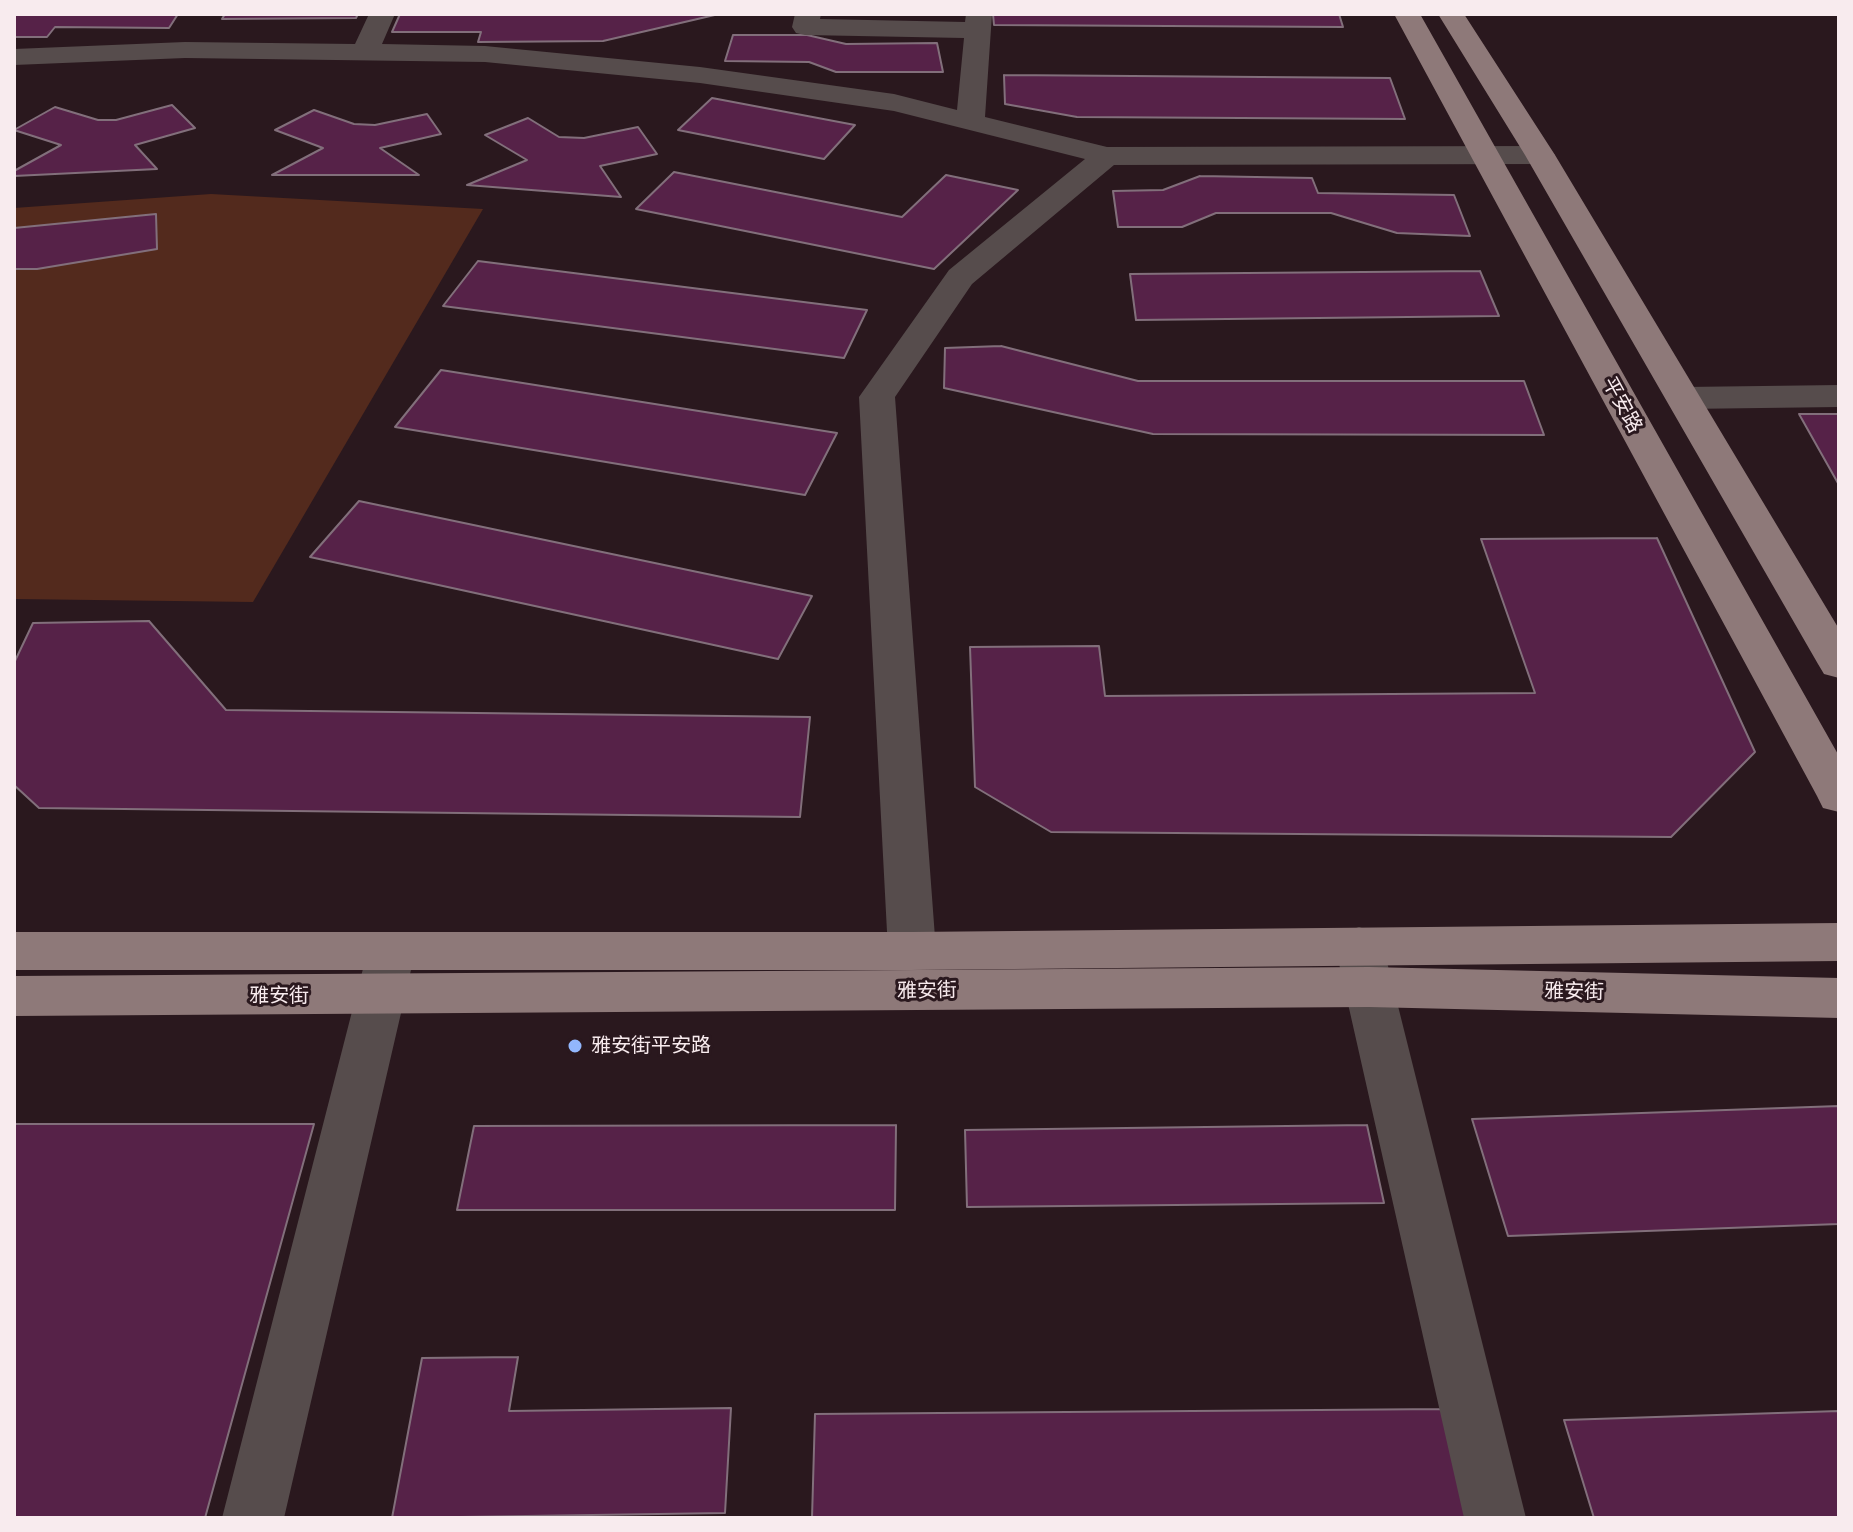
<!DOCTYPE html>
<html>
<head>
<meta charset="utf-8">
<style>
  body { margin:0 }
  #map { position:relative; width:1853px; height:1532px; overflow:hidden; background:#2a181e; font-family:Mulish,sans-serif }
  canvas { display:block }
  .frame { position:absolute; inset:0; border:16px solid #f8ebee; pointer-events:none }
</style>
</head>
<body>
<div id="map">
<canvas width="1853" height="1532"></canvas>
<div class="frame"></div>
</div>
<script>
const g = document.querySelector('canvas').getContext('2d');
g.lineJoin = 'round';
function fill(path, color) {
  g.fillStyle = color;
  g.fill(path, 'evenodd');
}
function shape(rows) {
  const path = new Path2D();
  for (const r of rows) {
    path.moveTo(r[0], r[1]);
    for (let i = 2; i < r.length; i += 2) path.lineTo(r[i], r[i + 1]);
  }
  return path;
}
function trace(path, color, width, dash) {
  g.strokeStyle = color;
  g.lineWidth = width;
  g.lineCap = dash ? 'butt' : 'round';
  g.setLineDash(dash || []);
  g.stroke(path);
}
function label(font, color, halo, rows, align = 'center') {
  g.font = font + ' Mulish,"Noto Sans SC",sans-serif';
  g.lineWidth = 6;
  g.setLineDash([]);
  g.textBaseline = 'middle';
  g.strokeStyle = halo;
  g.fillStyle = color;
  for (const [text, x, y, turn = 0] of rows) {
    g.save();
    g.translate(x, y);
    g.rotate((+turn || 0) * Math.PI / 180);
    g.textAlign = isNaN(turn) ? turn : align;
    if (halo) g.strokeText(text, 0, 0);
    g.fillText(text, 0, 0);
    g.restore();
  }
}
fill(shape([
  [211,194,483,209,253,602,14,599,14,208]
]), '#532a1d');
const building = shape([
  [14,14,178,14,169,28,55,27,47,37,14,37,14,14],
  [225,14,358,14,356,18,222,19,225,14],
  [400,14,719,14,603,41,478,42,481,32,392,32,400,14],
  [993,14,1339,14,1343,27,994,25,993,14],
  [733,35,807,35,846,44,937,43,943,72,836,72,809,62,725,61,733,35],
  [1004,75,1390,78,1405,119,1077,117,1005,104,1004,75],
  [712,98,855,125,824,159,678,130,712,98],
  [172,105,195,128,135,145,157,169,14,176,14,171,61,145,14,130,55,107,98,120,116,120,172,105],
  [314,110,354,124,375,125,427,114,441,134,380,148,419,175,272,175,323,148,275,130,314,110],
  [528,118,559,137,584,138,638,127,657,154,600,166,621,197,467,185,527,160,485,135,528,118],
  [674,172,902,217,946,175,1018,190,934,269,636,209,674,172],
  [1200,176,1312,178,1318,193,1454,195,1470,236,1397,233,1331,213,1216,213,1182,227,1118,227,1113,191,1163,190,1200,176],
  [156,214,157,249,37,269,14,269,14,228,156,214],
  [478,261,867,310,844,358,443,306,478,261],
  [1480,271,1499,316,1136,320,1130,274,1480,271],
  [1001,346,1138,381,1524,381,1544,435,1153,434,944,388,945,348,1001,346],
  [441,370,837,433,805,495,395,427,441,370],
  [1799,414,1839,414,1839,485,1799,414],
  [359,501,812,596,778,659,310,557,359,501],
  [1657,538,1755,752,1671,837,1051,832,975,787,970,647,1099,646,1105,696,1535,693,1481,539,1657,538],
  [149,621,226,710,810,717,800,817,39,808,14,785,14,663,33,623,149,621],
  [1839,1106,1839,1224,1508,1236,1472,1119,1839,1106],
  [14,1124,314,1124,205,1518,14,1518,14,1124],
  [896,1125,895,1210,457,1210,474,1126,896,1125],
  [1367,1125,1384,1203,967,1207,965,1130,1367,1125],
  [518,1357,509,1411,731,1408,725,1513,392,1518,422,1358,518,1357],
  [1444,1409,1468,1518,812,1518,815,1414,1444,1409],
  [1839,1411,1839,1518,1594,1518,1564,1420,1839,1411]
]);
fill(building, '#562248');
trace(building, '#826f7b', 2);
fill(shape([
  [369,14,395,14,382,44,485,46,700,67,894,94,957,110,964,38,805,35,796,33,792,27,795,14,821,14,820,19,965,22,966,14,992,14,985,117,1107,147,1540,146,1550,149,1555,155,1550,161,1540,164,1114,165,972,284,895,397,936,951,929,965,912,970,895,965,888,951,859,397,949,270,1085,159,894,111,700,83,485,62,185,58,14,65,14,49,185,42,355,44,369,14],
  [1839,385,1839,407,1685,409,1673,405,1667,398,1673,391,1685,387,1839,385],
  [1359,927,1376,933,1383,946,1526,1518,1464,1518,1335,946,1342,933,1359,927],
  [390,938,407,943,414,957,284,1518,222,1518,366,957,373,943,390,938]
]), '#564c4c');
fill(shape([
  [1394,14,1420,14,1839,756,1839,812,1823,808,1817,796,1394,14],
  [1438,14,1464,14,1555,155,1839,629,1839,678,1824,674,1818,664,1525,155,1438,14],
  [1839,923,1839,961,912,970,14,970,14,932,912,932,1839,923],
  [1369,967,1839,978,1839,1018,1369,1007,14,1016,14,976,1369,967]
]), '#8e7979');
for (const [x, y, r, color] of [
  [575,1046,8,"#92b7fd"]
]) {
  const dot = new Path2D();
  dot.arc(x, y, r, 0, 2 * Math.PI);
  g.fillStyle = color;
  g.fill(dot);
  trace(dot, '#2a181e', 3);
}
label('20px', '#f8ebee', '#2a181e', [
  ["平安路",1622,405,61],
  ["雅安街",927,991,-1],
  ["雅安街",1574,992,1],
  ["雅安街",279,996]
]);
label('20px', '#f8ebee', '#2a181e', [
  ["雅安街平安路",591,1046]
], 'left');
</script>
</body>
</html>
